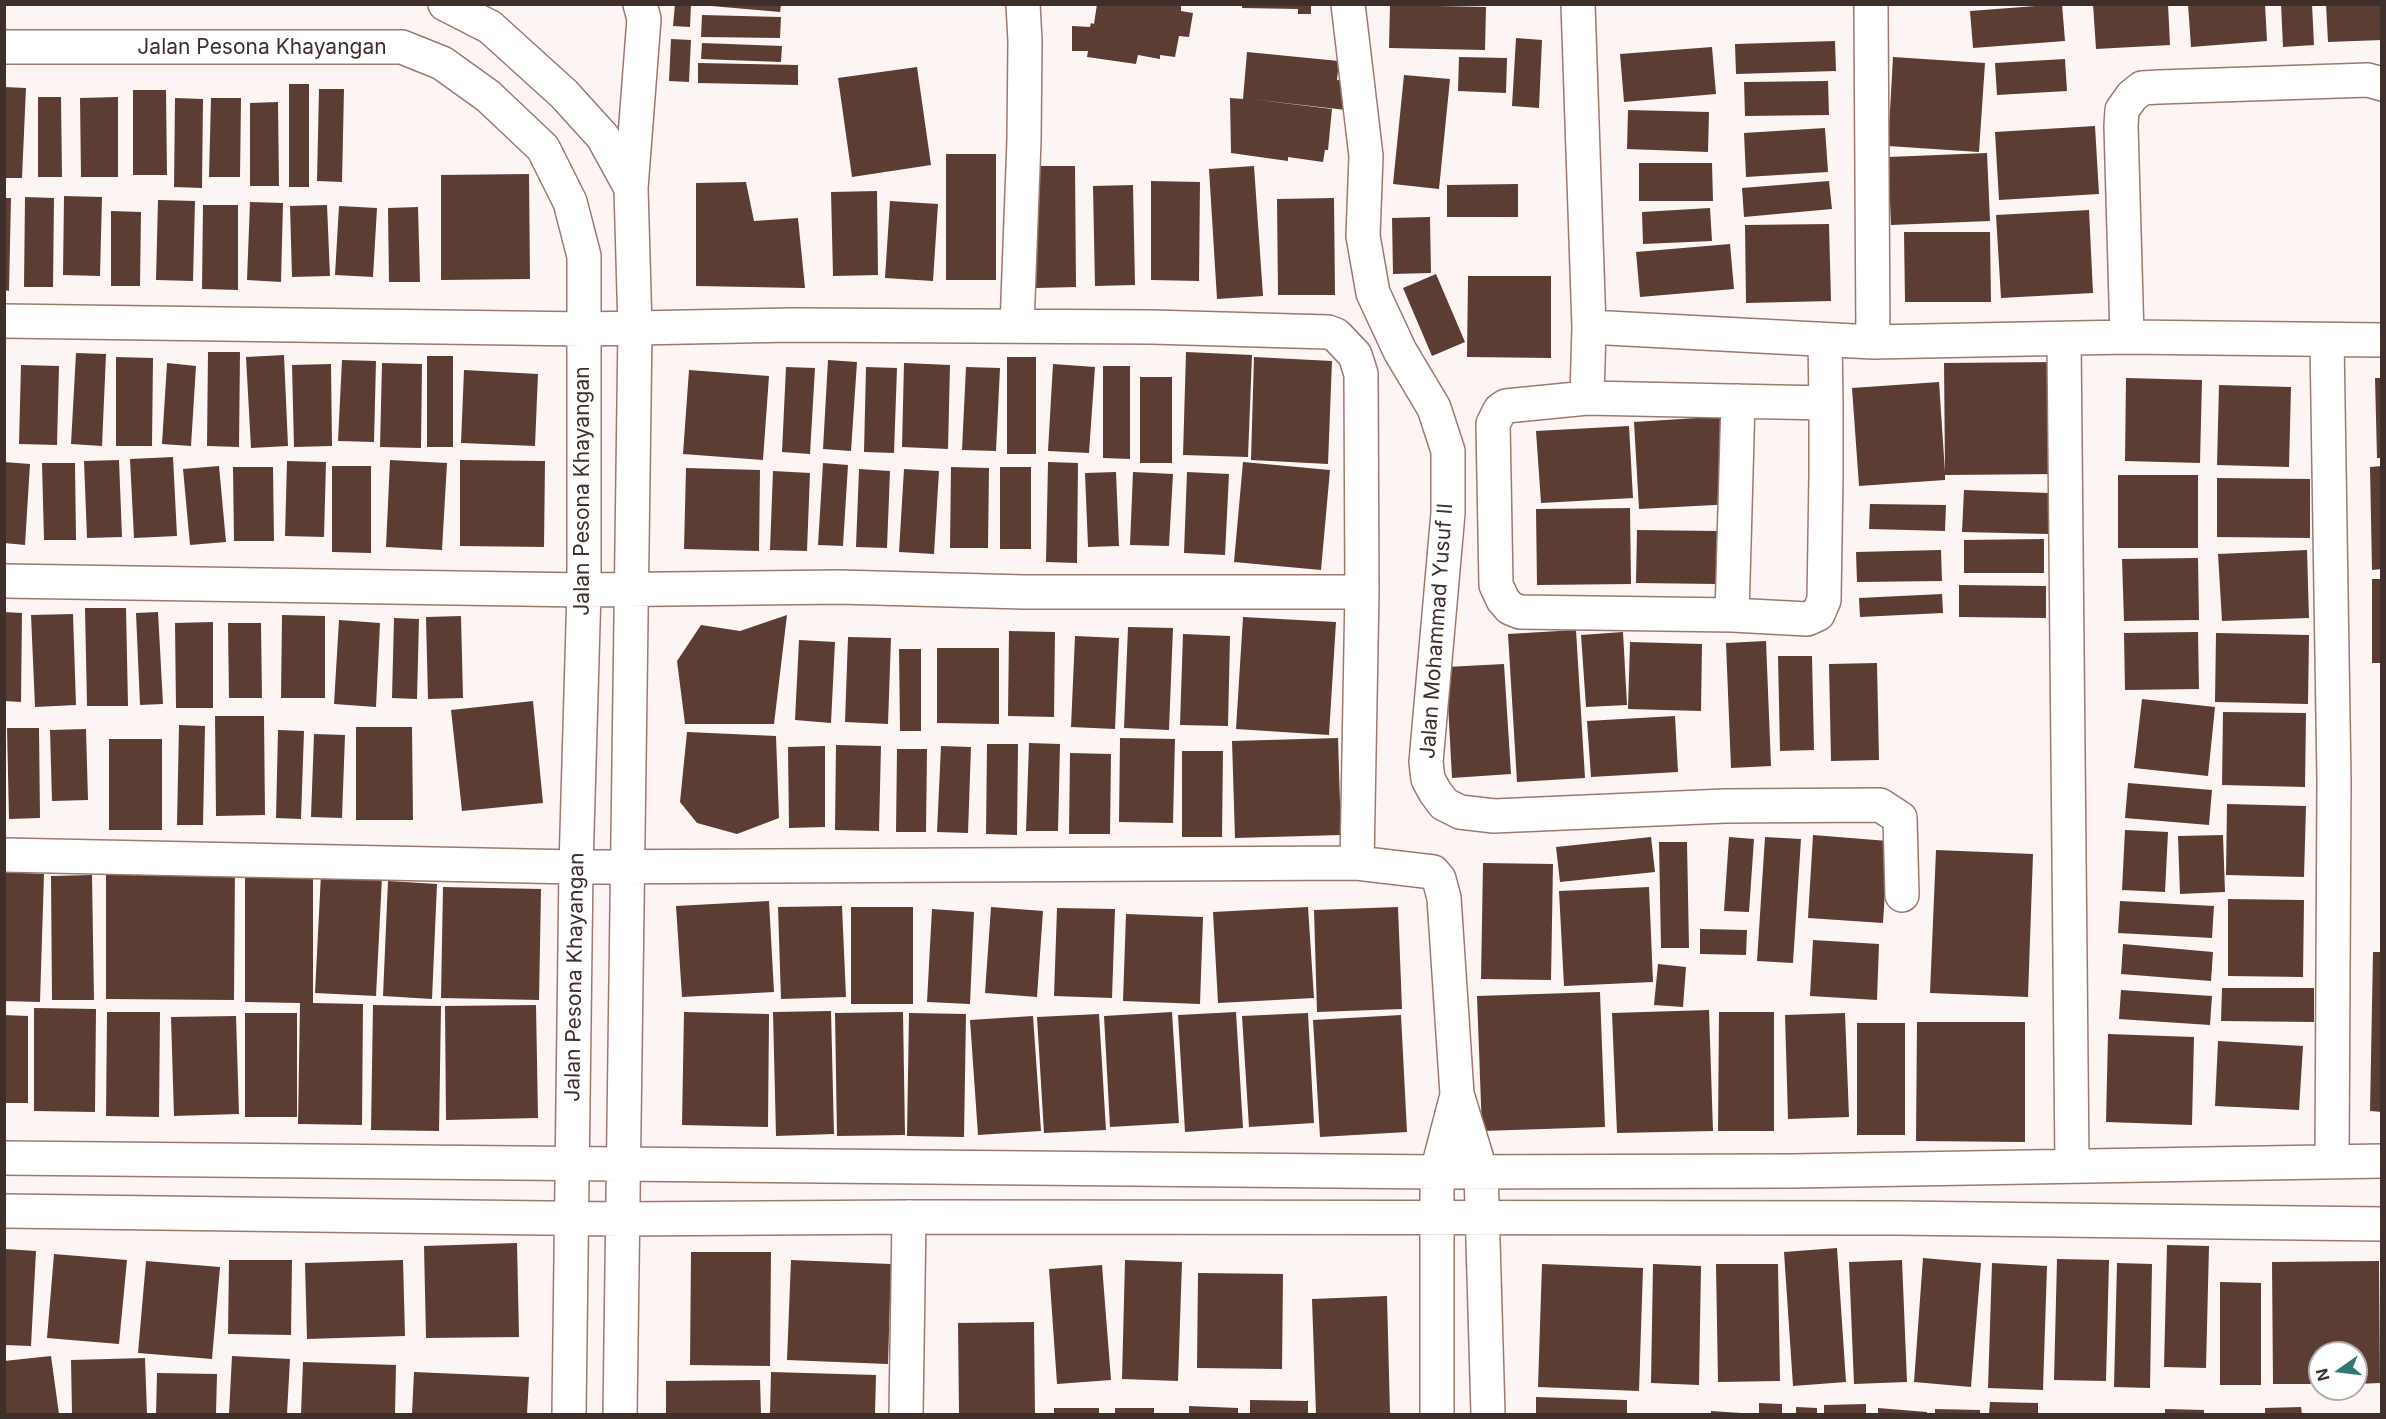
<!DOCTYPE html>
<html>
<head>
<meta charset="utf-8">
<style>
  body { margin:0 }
  #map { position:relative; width:2386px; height:1419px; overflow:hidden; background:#fdf5f3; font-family:Inter,sans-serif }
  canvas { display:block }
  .frame { position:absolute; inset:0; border:6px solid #3e2f2b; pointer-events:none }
  .north { position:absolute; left:2308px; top:1341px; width:60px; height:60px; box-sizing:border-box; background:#fff; border:2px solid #b2acaa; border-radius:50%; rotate:256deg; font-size:16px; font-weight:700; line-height:24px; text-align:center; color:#3e2f2b }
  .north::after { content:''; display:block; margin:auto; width:21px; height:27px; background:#307871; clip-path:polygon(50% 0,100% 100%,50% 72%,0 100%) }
</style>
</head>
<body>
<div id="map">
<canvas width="2386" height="1419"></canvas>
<div class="frame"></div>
<div class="north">N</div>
</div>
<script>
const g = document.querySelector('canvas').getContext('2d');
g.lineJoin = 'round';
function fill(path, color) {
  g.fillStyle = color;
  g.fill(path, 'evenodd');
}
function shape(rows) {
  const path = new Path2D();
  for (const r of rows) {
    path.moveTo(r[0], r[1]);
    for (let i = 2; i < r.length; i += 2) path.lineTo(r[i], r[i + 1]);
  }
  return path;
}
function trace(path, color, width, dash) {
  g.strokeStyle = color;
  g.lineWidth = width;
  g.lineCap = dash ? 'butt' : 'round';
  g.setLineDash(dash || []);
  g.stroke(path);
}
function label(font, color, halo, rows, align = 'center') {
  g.font = font + ' Inter,sans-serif';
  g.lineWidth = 6;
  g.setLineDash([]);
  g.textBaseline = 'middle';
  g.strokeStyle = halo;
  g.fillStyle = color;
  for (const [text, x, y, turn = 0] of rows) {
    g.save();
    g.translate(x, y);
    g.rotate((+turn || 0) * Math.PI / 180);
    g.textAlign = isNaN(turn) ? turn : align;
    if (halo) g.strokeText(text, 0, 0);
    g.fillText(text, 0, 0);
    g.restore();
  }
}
fill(shape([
  [675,4,691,4,690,27,673,26],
  [1097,4,1181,5,1181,11,1193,13,1189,37,1179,36,1175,57,1160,55,1160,59,1138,55,1136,64,1087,57,1088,51,1072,51,1072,26,1090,27,1091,23,1094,24],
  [1242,4,1311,4,1311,14,1298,14,1298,9,1242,8],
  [2062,4,2065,41,1973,48,1970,11],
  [2093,4,2168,4,2170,45,2096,49],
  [2188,4,2265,4,2267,41,2191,47],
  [2281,4,2312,4,2314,45,2283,47],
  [2326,4,2382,4,2382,40,2328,42],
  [700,5,781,5,780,12],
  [1390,5,1486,7,1485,50,1389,48],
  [702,15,781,17,780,38,701,37],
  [1516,38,1542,40,1539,108,1512,106],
  [671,39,691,40,689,82,669,81],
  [1835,41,1836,71,1736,74,1735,44],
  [702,43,782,46,781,62,701,59],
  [1712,47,1716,94,1624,102,1620,54],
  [1247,52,1339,61,1337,80,1349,81,1346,110,1250,99,1332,109,1328,150,1325,150,1323,162,1288,157,1288,161,1231,153,1230,98,1243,99],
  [1459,57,1507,58,1506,93,1458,91],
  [1893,57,1985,63,1979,152,1888,146],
  [2065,59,2067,91,1997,95,1995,63],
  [698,63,798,65,798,85,698,83],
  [917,67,931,165,852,177,838,78],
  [1404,75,1450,79,1439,189,1393,184],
  [1828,81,1829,115,1745,116,1744,82],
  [289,84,309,84,309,187,289,187],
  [4,87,26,88,22,178,4,178],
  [319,89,344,89,342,182,317,181],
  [133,90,166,90,167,175,133,175],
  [38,97,61,97,62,177,38,177],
  [118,97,118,177,81,177,80,98],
  [175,98,203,99,202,188,174,187],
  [211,98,241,98,240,177,209,177],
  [278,102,279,186,250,186,250,103],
  [1628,110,1709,112,1708,152,1627,149],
  [2095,126,2099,194,1999,200,1995,132],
  [1825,128,1828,172,1746,177,1744,133],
  [1987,153,1990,221,1891,225,1888,157],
  [946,154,996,154,996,280,946,280],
  [1639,163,1712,163,1713,201,1639,201],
  [1034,166,1075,166,1076,287,1036,288],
  [1254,166,1263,296,1217,299,1209,169],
  [529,174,530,279,441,280,441,175],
  [1151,181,1200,182,1199,281,1151,280],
  [1829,181,1832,209,1744,217,1742,188],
  [746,182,754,221,798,218,805,288,696,286,696,183],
  [1518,184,1518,217,1447,217,1447,185],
  [1133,185,1135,285,1095,286,1093,186],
  [877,191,878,275,833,276,831,192],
  [64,196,102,197,100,276,63,275],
  [25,197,54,198,53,287,24,287],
  [4,198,11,198,9,291,4,290],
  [1334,198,1335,295,1278,295,1277,199],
  [158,200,195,201,193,281,156,280],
  [890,201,938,204,933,281,885,278],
  [250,202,283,203,281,282,247,280],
  [203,205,238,205,238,290,202,289],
  [327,205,330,276,292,277,290,206],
  [339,206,377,208,373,277,335,275],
  [418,207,420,282,389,282,388,208],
  [1710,208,1712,241,1643,244,1642,212],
  [2089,210,2093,293,2001,298,1996,215],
  [111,211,141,212,140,286,111,286],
  [1430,217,1431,273,1393,274,1392,218],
  [1829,224,1831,301,1746,303,1745,225],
  [1904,232,1990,232,1991,302,1905,302],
  [1730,244,1734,289,1640,297,1636,252],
  [1436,274,1465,342,1432,356,1403,288],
  [1468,276,1551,276,1551,358,1467,357],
  [208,352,240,352,239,447,207,446],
  [1186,352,1252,355,1248,457,1183,455],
  [76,353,106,354,102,446,71,444],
  [284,355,288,446,251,448,246,357],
  [427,356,453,356,453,447,427,447],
  [116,357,153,358,152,446,116,446],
  [1007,357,1036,357,1036,454,1007,454],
  [1254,357,1332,361,1328,464,1251,460],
  [342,360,376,361,374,442,338,441],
  [828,360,857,362,851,451,823,449],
  [2059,362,2060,474,1945,475,1945,480,1859,486,1852,388,1939,382,1945,472,1944,363],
  [167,363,196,366,191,446,162,444],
  [382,363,422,364,421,448,380,447],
  [904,363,950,365,948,449,902,447],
  [331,364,332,446,294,447,292,365],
  [1053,364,1095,367,1089,453,1048,451],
  [21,365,59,366,57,445,19,444],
  [1103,366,1130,366,1130,459,1103,458],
  [786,367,815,368,810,454,782,452],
  [866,367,897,368,894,453,864,452],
  [966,367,1000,368,996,451,962,450],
  [464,370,538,374,535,446,461,443],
  [689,370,769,376,763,460,683,454],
  [1140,377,1172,377,1172,463,1140,463],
  [2126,378,2202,380,2200,463,2125,461],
  [2375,378,2382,378,2382,458,2377,458],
  [2219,385,2291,387,2289,467,2217,465],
  [1728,416,1733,504,1639,509,1634,422],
  [1629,426,1633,498,1541,503,1536,431],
  [173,457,177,536,134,538,130,459],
  [119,460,122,537,87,538,84,461],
  [390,460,447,463,442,550,386,547],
  [460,460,545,461,544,547,460,546],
  [287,461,326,462,324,537,285,536],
  [4,462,30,464,25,545,4,543],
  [1048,462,1078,463,1077,563,1046,562],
  [1243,462,1330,470,1321,570,1234,562],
  [42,463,75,463,76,540,44,540],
  [823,463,848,465,843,546,818,545],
  [219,466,226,542,190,545,183,469],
  [332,466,371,466,371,553,332,552],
  [2382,466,2382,569,2372,570,2370,467],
  [233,467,273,467,274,541,234,541],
  [951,467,989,468,988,548,950,548],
  [1000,467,1031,467,1031,549,1000,549],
  [686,468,760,470,759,551,684,549],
  [859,469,890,471,887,548,856,547],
  [904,469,939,471,934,554,899,552],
  [773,471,810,473,807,551,770,550],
  [1116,472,1119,546,1088,547,1085,473],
  [1133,472,1173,474,1169,546,1130,545],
  [1187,472,1229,474,1225,555,1184,553],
  [2118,475,2198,475,2198,548,2118,548],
  [2217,478,2310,479,2310,538,2217,537],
  [1964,490,2049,493,2048,534,1962,532],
  [1870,504,1946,505,1945,531,1869,529],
  [1630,508,1631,584,1537,585,1536,509],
  [1637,530,1717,531,1717,584,1636,583],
  [2044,539,2044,573,1964,573,1964,540],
  [1941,550,1942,581,1857,582,1856,552],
  [2307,550,2309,618,2222,621,2218,554],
  [2198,558,2199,620,2124,621,2122,559],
  [2372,579,2382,579,2382,663,2372,663],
  [1959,585,2046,586,2046,618,1959,617],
  [1942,594,1943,613,1860,617,1859,598],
  [85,608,126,608,128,706,87,706],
  [4,612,22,613,21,702,4,701],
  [158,612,163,704,140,705,136,613],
  [73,614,76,705,35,707,31,615],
  [282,615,325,616,325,698,281,698],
  [787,615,774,724,685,724,677,661,701,625,740,631],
  [461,616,463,698,428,699,426,617],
  [1243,617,1336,622,1329,735,1236,729],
  [394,618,419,619,417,699,392,698],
  [339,620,380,623,376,707,334,704],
  [213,622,213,708,176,708,175,623],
  [228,623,261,623,262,698,229,698],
  [1128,627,1173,628,1169,730,1124,728],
  [1576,630,1585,778,1517,782,1508,634],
  [1009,631,1055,632,1054,717,1008,716],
  [1623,632,1627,705,1586,707,1581,635],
  [2198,632,2199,689,2125,690,2124,633],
  [2216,633,2309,635,2308,704,2215,702],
  [1183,634,1230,636,1228,726,1180,725],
  [1075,636,1119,638,1115,729,1071,727],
  [848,637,891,638,888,724,845,722],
  [799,640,835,642,831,723,795,720],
  [1766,641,1771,766,1731,768,1726,643],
  [1630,642,1702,644,1701,711,1628,709],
  [937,648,999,648,999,724,937,723],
  [899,649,921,649,921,731,900,731],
  [1778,656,1812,656,1814,750,1780,751],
  [1877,663,1879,760,1831,761,1829,664],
  [1504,664,1511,774,1452,778,1446,667],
  [2142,699,2215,707,2208,776,2134,768],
  [533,701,543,803,462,811,451,710],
  [2223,712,2306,713,2305,787,2222,785],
  [215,716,264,716,265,815,216,816],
  [1675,716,1678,772,1591,777,1587,721],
  [179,725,205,726,203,825,177,825],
  [356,727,412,727,413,820,356,820],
  [7,728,39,728,40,818,9,819],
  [86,729,88,800,52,801,50,730],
  [278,730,304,731,301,819,276,818],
  [687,732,776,736,779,818,737,834,697,823,680,802],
  [314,734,345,735,342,818,311,817],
  [1120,738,1175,739,1173,823,1119,822],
  [1338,738,1341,835,1235,838,1232,741],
  [109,739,162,739,162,830,109,830],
  [1029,743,1060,744,1058,831,1026,831],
  [987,744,1018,744,1017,835,986,834],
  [836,745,881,746,879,831,835,830],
  [825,746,825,827,789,828,788,747],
  [941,746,971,747,968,833,937,832],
  [897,749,927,749,926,832,896,832],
  [1182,751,1223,751,1222,837,1182,837],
  [1070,753,1111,754,1110,834,1069,834],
  [2128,783,2212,790,2209,825,2125,818],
  [2227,804,2306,806,2304,877,2226,875],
  [2125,830,2168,832,2165,892,2122,890],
  [1813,835,1888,841,1883,923,1808,918],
  [2223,835,2225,892,2180,894,2178,836],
  [1651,837,1655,872,1560,882,1556,847],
  [1729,837,1754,839,1749,912,1724,911],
  [1765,837,1801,839,1793,963,1757,961],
  [1659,842,1687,842,1689,948,1661,948],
  [1936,850,2033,854,2028,997,1930,993],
  [1483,863,1553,864,1551,980,1481,979],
  [106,865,235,866,234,1000,106,999],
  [4,872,44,874,40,1002,4,1001],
  [321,874,382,877,376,996,315,993],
  [92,875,94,1000,52,1000,51,876],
  [245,878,313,878,313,1003,363,1004,362,1125,298,1124,300,1003,245,1002],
  [388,881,437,884,432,999,383,996],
  [443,887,541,889,539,1000,441,998],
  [1649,887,1653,982,1564,986,1559,891],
  [2228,899,2304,900,2303,977,2228,976],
  [769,901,774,992,682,997,676,906],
  [2120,901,2214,906,2212,938,2118,933],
  [842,906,846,997,781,999,778,907],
  [851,907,913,907,913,1004,851,1004],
  [991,907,1043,911,1037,997,985,993],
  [1308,907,1314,998,1218,1003,1213,912],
  [1398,907,1402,1009,1317,1012,1314,910],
  [1057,908,1115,909,1112,998,1054,996],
  [932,909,974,912,970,1004,927,1002],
  [1126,914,1203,917,1200,1004,1123,1001],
  [1700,929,1747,930,1746,955,1700,954],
  [1813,940,1879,944,1877,1000,1810,996],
  [2123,944,2213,952,2211,981,2121,974],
  [2373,952,2382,952,2382,1112,2370,1111],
  [1658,964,1686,967,1683,1007,1654,1005],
  [2222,988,2314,988,2314,1022,2221,1021],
  [2121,990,2212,996,2210,1025,2119,1019],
  [1600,992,1605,1127,1482,1131,1477,996],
  [373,1005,441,1006,439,1131,371,1130],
  [536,1005,538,1118,446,1120,445,1006],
  [34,1008,96,1009,95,1112,34,1111],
  [1709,1010,1713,1131,1617,1133,1612,1013],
  [831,1011,834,1134,776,1136,773,1012],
  [107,1012,160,1012,159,1117,106,1116],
  [684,1012,769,1014,768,1127,682,1125],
  [903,1012,905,1135,837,1136,835,1013],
  [1172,1012,1179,1123,1110,1127,1104,1016],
  [1236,1012,1243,1128,1185,1132,1178,1015],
  [1719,1012,1774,1012,1774,1131,1718,1131],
  [245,1013,297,1013,297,1117,245,1117],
  [909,1013,966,1014,964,1137,907,1136],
  [1308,1013,1314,1123,1249,1127,1242,1016],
  [1845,1013,1849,1117,1788,1119,1785,1015],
  [1099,1014,1106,1130,1044,1133,1037,1017],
  [4,1015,28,1016,28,1103,4,1103],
  [1401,1015,1407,1132,1320,1137,1313,1020],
  [236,1016,239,1114,174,1116,171,1017],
  [1033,1016,1041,1131,978,1135,970,1020],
  [1917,1022,2025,1022,2025,1142,1916,1141],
  [1857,1023,1905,1023,1905,1135,1857,1135],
  [2108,1034,2194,1037,2192,1125,2106,1122],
  [2218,1041,2303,1046,2299,1110,2215,1106],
  [517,1243,519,1337,426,1338,424,1246],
  [2167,1245,2209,1246,2206,1368,2164,1367],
  [1837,1248,1846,1382,1793,1386,1784,1252],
  [5,1249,36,1251,31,1346,4,1345],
  [691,1252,771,1252,770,1366,690,1365],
  [54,1254,127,1260,119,1344,47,1338],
  [1923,1258,1981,1263,1971,1387,1914,1382],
  [2057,1259,2109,1260,2106,1381,2054,1380],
  [229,1260,292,1260,291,1335,228,1334],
  [403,1260,405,1336,307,1339,305,1263],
  [791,1260,891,1264,888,1364,787,1360],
  [1125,1260,1182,1262,1178,1381,1122,1379],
  [1902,1260,1907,1382,1854,1384,1849,1262],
  [146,1261,220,1267,212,1359,138,1353],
  [2379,1261,2380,1383,2356,1384,2356,1353,2320,1353,2320,1384,2273,1384,2272,1262],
  [1992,1263,2047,1266,2043,1390,1988,1388],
  [2117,1263,2152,1264,2150,1388,2114,1387],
  [1542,1264,1643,1268,1639,1391,1538,1387],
  [1653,1264,1701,1266,1699,1385,1651,1383],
  [1716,1264,1778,1264,1780,1381,1718,1382],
  [1102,1265,1111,1380,1057,1384,1049,1269],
  [1198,1273,1283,1274,1282,1369,1197,1368],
  [2220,1282,2261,1283,2261,1385,2220,1385],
  [1387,1296,1390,1414,1316,1414,1312,1299],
  [1034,1322,1035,1414,959,1414,958,1323],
  [51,1356,59,1414,4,1414,4,1361],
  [232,1356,290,1359,287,1414,229,1414],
  [145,1358,147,1414,72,1414,71,1360],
  [303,1362,396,1365,395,1414,301,1414],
  [414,1372,529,1377,527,1414,412,1414],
  [771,1372,876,1375,875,1414,770,1414],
  [157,1373,217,1374,216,1414,156,1414],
  [760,1380,761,1414,666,1414,666,1381],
  [1536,1397,1627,1400,1627,1414,1536,1414],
  [1250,1400,1308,1401,1308,1414,1250,1414],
  [1990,1402,2038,1403,2038,1414,1989,1414],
  [1759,1403,1782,1404,1782,1414,1759,1414],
  [1866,1404,1866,1414,1824,1414,1824,1405],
  [1189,1406,1238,1408,1238,1414,1189,1414],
  [1796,1407,1817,1408,1817,1414,1796,1414],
  [2301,1407,2302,1414,2265,1414,2265,1408],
  [1054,1408,1099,1408,1099,1414,1054,1414],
  [1115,1408,1154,1408,1154,1414,1115,1414],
  [1878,1408,1927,1412,1927,1414,1878,1414],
  [1935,1409,1980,1410,1980,1414,1935,1414],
  [2165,1409,2204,1410,2204,1414,2165,1414],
  [1711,1411,1741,1413,1741,1414,1711,1414]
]), '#5b3d34');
const minor = shape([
  [445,4,490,27,564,94,603,137,631,188,635,329,620,1414],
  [1348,4,1366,156,1363,236,1373,293,1400,351,1434,408,1448,451,1448,513,1426,762,1428,779,1435,792,1444,804,1460,812,1494,816,1725,806,1880,805,1900,818,1902,895],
  [1578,4,1589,327,1587,398],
  [1871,8,1873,342],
  [4,47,402,47,442,63,488,96,543,148,570,202,584,256,584,590,576,867,569,1414],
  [631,188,644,19,640,4],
  [4,321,584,329,792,325,1152,327,1328,332,1336,335,1355,355,1361,374,1362,592,1357,863],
  [1017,326,1024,140,1025,41,1023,4],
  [1589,327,1873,342,2127,337,2382,340],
  [2127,337,2121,126,2122,110,2132,96,2142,88,2159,87,2368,80,2382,84],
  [2064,339,2072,1164],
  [1825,340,1826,403,1826,476,1824,600,1818,614,1807,619,1732,615,1520,612,1510,608,1503,600,1496,585,1493,424,1500,410,1506,406,1587,398,1826,403],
  [2327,340,2334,781,2332,1161],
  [4,581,584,590,839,587,1024,592,1362,592],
  [1732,615,1738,401],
  [4,855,576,867,1357,863,1433,872,1439,879,1444,898,1457,1094,1481,1172,1488,1414],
  [4,1158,1437,1172,1793,1171,2382,1161],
  [4,1211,622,1219,909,1217,1897,1218,2382,1224],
  [906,1414,909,1217],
  [1437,1414,1437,1172,1457,1095]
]);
trace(minor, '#9c796f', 36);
trace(minor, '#fff', 33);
label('21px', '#3e2f2b', '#fff', [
  ["Jalan Pesona Khayangan",262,48],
  ["Jalan Pesona Khayangan",583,491,-90],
  ["Jalan Mohammad Yusuf II",1437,631,-86],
  ["Jalan Pesona Khayangan",575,977,-89]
]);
</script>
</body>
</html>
